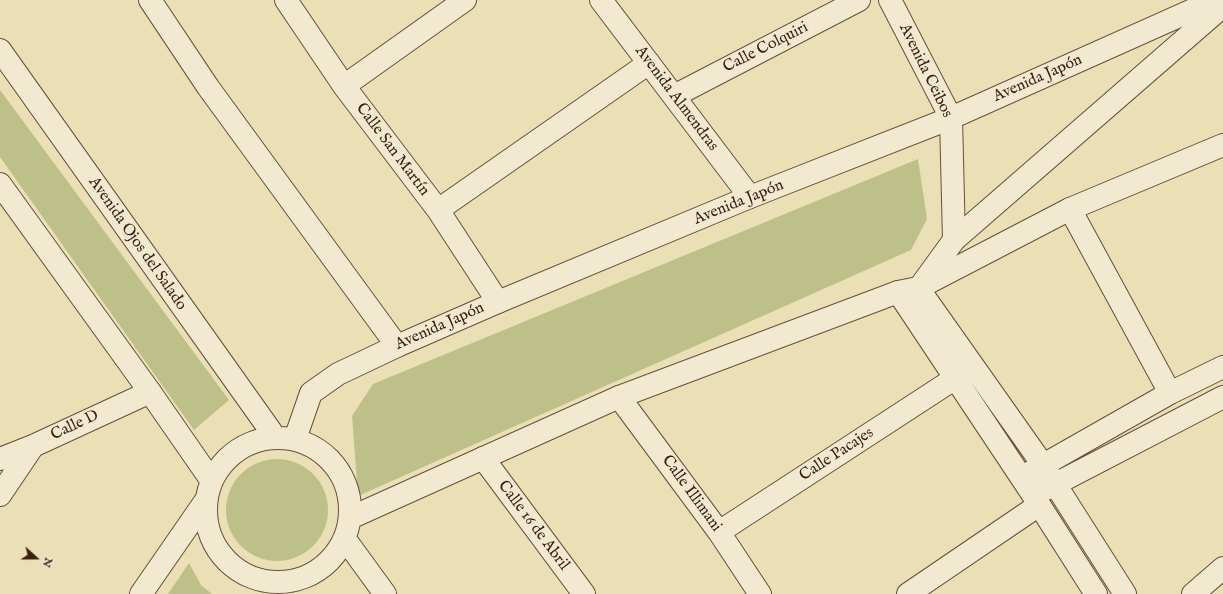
<!DOCTYPE html>
<html>
<head>
<meta charset="utf-8">
<style>
  body { margin:0 }
  #map { position:relative; width:1223px; height:594px; overflow:hidden; background:#ebdfb6; font-family:"IM FELL English",serif }
  canvas { display:block }
  .north { position:absolute; left:16px; top:538px; width:40px; height:40px; -webkit-text-stroke:3px #f2ead0; paint-order:stroke; rotate:111deg; font-size:11px; font-weight:700; line-height:16px; text-align:center; color:#3c1e12 }
  .north::after { content:''; display:block; margin:auto; width:14px; height:18px; background:#3c1e12; clip-path:polygon(50% 0,100% 100%,50% 72%,0 100%) }
</style>
</head>
<body>
<div id="map">
<canvas width="1223" height="594"></canvas>
<div class="north">N</div>
</div>
<script>
const g = document.querySelector('canvas').getContext('2d');
g.lineJoin = 'round';
function fill(path, color) {
  g.fillStyle = color;
  g.fill(path, 'evenodd');
}
function shape(rows) {
  const path = new Path2D();
  for (const r of rows) {
    if (r.length === 3) {
      path.moveTo(r[0] + r[2], r[1]);
      path.arc(r[0], r[1], r[2], 0, 2 * Math.PI);
      continue;
    }
    path.moveTo(r[0], r[1]);
    for (let i = 2; i < r.length; i += 2) path.lineTo(r[i], r[i + 1]);
  }
  return path;
}
function trace(path, color, width, dash) {
  g.strokeStyle = color;
  g.lineWidth = width;
  g.lineCap = dash ? 'butt' : 'round';
  g.setLineDash(dash || []);
  g.stroke(path);
}
function label(font, color, halo, rows, align = 'center') {
  g.font = font + ' "IM FELL English",serif';
  g.lineWidth = 3;
  g.setLineDash([]);
  g.textBaseline = 'middle';
  g.strokeStyle = halo;
  g.fillStyle = color;
  for (const [text, x, y, turn = 0] of rows) {
    g.save();
    g.translate(x, y);
    g.rotate((+turn || 0) * Math.PI / 180);
    g.textAlign = isNaN(turn) ? turn : align;
    if (halo) g.strokeText(text, 0, 0);
    g.fillText(text, 0, 0);
    g.restore();
  }
}
fill(shape([
  [0,90,229,400,194,430,0,157],
  [918,159,927,219,911,250,358,496,352,416,373,384],
  [277,510,51],
  [189,563,201,585,212,594,168,594]
]), '#bec089');
const minor = shape([
  [150,0,208,87,397,346],
  [286,0,344,86,438,210,498,302],
  [601,0,750,197],
  [890,0,951,118,954,240],
  [344,86,465,0],
  [674,96,859,0],
  [1070,209,1170,393],
  [438,210,649,63],
  [918,288,1043,465,1125,594],
  [898,292,1033,495,1096,594],
  [619,397,719,532,760,594],
  [483,458,584,594],
  [0,459,33,446,150,392],
  [1031,472,1170,393,1223,367],
  [1042,491,1223,397],
  [0,495,33,446],
  [719,532,954,379],
  [908,594,1039,505],
  [1193,594,1223,568]
]);
const tertiary = shape([
  [0,50,275,437],
  [0,184,150,392,211,480],
  [922,284,954,240,1223,6],
  [278,510,72],
  [295,439,311,393,338,374,397,346,498,302,750,197,951,118,1215,0],
  [350,518,619,397,898,292,918,288,1070,209,1223,145],
  [345,539,385,594],
  [141,594,206,500]
]);
trace(minor, '#684e3b', 24);
trace(tertiary, '#684e3b', 24);
trace(minor, '#f2ead0', 22);
trace(tertiary, '#f2ead0', 22);
label('16px', '#3c1e12', '#f2ead0', [
  ["Calle Colquiri",766,48,-27],
  ["Avenida Ceibos",925,71,64],
  ["Avenida Japón",1038,79,-24],
  ["Avenida Almendras",676,99,53],
  ["Calle San Martín",392,150,53],
  ["Avenida Japón",739,203,-22],
  ["Avenida Ojos del Salado",137,244,55],
  ["Avenida Japón",440,327,-24],
  ["Calle D",75,426,-25],
  ["Calle Pacajes",837,455,-33],
  ["Calle Illimani",691,494,54],
  ["Calle 16 de Abril",533,526,53]
]);
</script>
</body>
</html>
